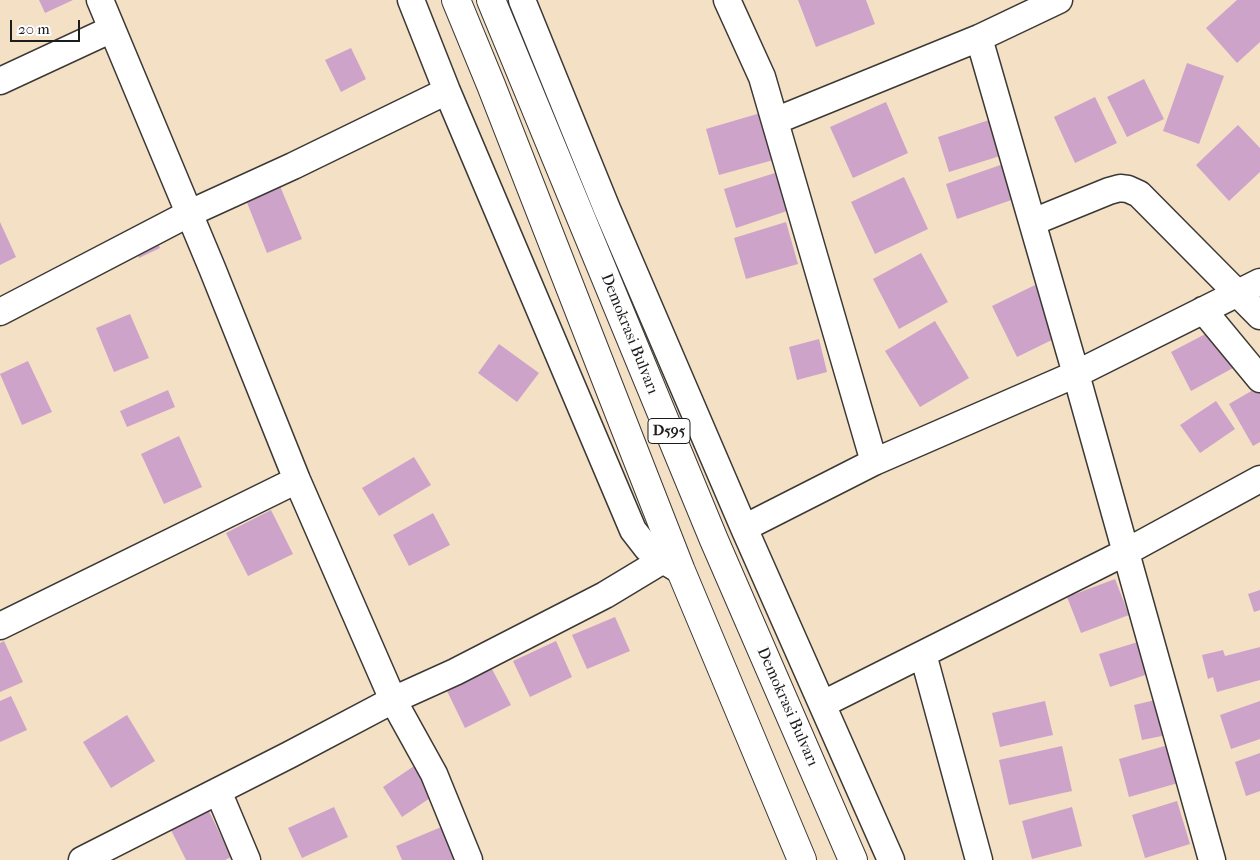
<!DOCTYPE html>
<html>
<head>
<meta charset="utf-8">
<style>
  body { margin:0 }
  #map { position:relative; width:1260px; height:860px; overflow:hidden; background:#f3e0c5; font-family:"IM FELL French Canon",serif }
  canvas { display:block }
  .scale { position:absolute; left:10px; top:20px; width:70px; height:22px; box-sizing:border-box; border:2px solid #1c1c1c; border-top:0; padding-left:6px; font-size:15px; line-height:18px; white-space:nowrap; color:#1c1c1c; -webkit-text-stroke:4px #fff; paint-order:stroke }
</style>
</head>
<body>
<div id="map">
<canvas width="1260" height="860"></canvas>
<div class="scale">20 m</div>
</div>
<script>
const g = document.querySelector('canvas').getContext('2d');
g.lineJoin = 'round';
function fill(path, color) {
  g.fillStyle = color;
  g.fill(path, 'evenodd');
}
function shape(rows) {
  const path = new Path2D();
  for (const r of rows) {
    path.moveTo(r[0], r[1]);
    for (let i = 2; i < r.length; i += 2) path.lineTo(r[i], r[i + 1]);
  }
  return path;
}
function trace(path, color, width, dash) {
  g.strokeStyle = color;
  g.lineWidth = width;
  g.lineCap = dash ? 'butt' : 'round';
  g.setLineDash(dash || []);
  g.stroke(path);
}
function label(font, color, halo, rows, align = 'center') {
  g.font = font + ' "IM FELL French Canon",serif';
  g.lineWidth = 4.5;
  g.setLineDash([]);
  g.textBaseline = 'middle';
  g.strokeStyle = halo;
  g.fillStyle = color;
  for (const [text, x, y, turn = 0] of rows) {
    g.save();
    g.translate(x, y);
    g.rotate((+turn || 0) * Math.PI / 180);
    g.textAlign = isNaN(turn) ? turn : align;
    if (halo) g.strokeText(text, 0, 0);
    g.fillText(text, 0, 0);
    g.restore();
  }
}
fill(shape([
  [39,0,73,0,45,13],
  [798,0,866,0,875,24,816,47],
  [1237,0,1260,0,1260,42,1237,63,1206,28],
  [351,48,366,79,341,92,325,60],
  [1187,63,1224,76,1199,144,1163,131],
  [1144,79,1164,119,1127,137,1107,97],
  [1095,97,1117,143,1075,163,1054,117],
  [886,102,908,153,853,178,830,127],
  [764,112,777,159,719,175,706,129],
  [989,120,1000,156,949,172,938,137],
  [1238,125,1260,148,1260,172,1229,201,1196,165],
  [1009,162,1020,197,957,219,946,184],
  [775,173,787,211,736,228,724,189],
  [904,177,928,229,875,254,851,202],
  [280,186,302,239,267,253,246,200],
  [0,222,16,257,0,265],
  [786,222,798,264,746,279,734,238],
  [156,238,160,248,139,258,135,248],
  [921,253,948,302,899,329,873,279],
  [1035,285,1060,336,1017,357,992,306],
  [130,314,149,358,114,372,96,328],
  [935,321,969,378,920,407,885,351],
  [1213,330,1233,368,1191,391,1171,352],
  [819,339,827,372,797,380,789,347],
  [499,344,539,373,517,402,478,373],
  [28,361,52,412,22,425,0,374],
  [1260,386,1260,442,1253,446,1229,404],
  [168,390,175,407,127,427,120,411],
  [1216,401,1235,429,1200,453,1180,425],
  [179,436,202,487,164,504,141,454],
  [414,457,431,485,379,516,362,488],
  [271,510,293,554,248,576,226,533],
  [433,513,450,545,409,566,393,535],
  [1115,579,1129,615,1081,633,1067,597],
  [1260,590,1260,610,1254,612,1248,594],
  [615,617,630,651,587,669,572,635],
  [4,641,23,682,0,692,0,643],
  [556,641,572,677,530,697,513,661],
  [1141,641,1151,673,1110,687,1099,654],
  [1260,647,1260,680,1217,692,1213,677,1208,679,1202,655,1223,650,1225,656],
  [492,669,511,705,465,728,447,691],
  [11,696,27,730,0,742,0,701],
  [1164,698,1172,734,1142,740,1134,705],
  [1045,701,1053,735,1000,747,992,713],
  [1260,701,1260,739,1231,749,1220,715],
  [127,715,155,761,111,788,83,742],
  [1168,745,1178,783,1129,797,1119,759],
  [1062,746,1072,791,1009,805,999,760],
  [1260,753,1260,791,1246,796,1235,762],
  [417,764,436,794,402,817,383,787],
  [1177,801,1190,844,1145,858,1132,815],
  [334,807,348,837,302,858,288,828],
  [1072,807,1082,846,1032,859,1022,821],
  [209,811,231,857,225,860,186,860,171,830],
  [446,825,459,857,452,860,402,860,396,846]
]), '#cea3ca');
const minor = shape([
  [100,0,212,268,297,480,393,700,434,774,469,860],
  [411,0,447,91,633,530,647,548,663,560,678,569],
  [522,0,607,209,744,528,891,860],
  [727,0,762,77,874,462],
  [979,38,1076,374,1212,860],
  [0,81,112,29],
  [775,121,979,38,1059,0],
  [1033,222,1109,191,1120,188,1128,189,1139,194,1260,316],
  [1203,310,1260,379],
  [0,312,190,213,293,166,447,91],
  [744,528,874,462,1076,374,1260,282],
  [0,626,297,480],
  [923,654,979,860],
  [823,704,1126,552,1260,479],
  [218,791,247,860],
  [82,860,289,755,393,700,455,672,605,595,663,560]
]);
const trunk = shape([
  [456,0,491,85,681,571,802,860],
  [491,0,714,540,853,860]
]);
trace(minor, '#3c3935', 29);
trace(trunk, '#3c3935', 30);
trace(minor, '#fff', 26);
trace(trunk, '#fff', 28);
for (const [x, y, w] of [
  [669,431,42]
]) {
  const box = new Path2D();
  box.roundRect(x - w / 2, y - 12.5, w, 25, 4);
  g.fillStyle = '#fff';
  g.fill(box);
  trace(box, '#1c1c1c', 1);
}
label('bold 15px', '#1c1c1c', null, [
  ["D595",669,431]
]);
label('16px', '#1c1c1c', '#fff', [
  ["Demokrasi Bulvarı",629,334,68],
  ["Demokrasi Bulvarı",787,707,66]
]);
</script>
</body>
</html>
